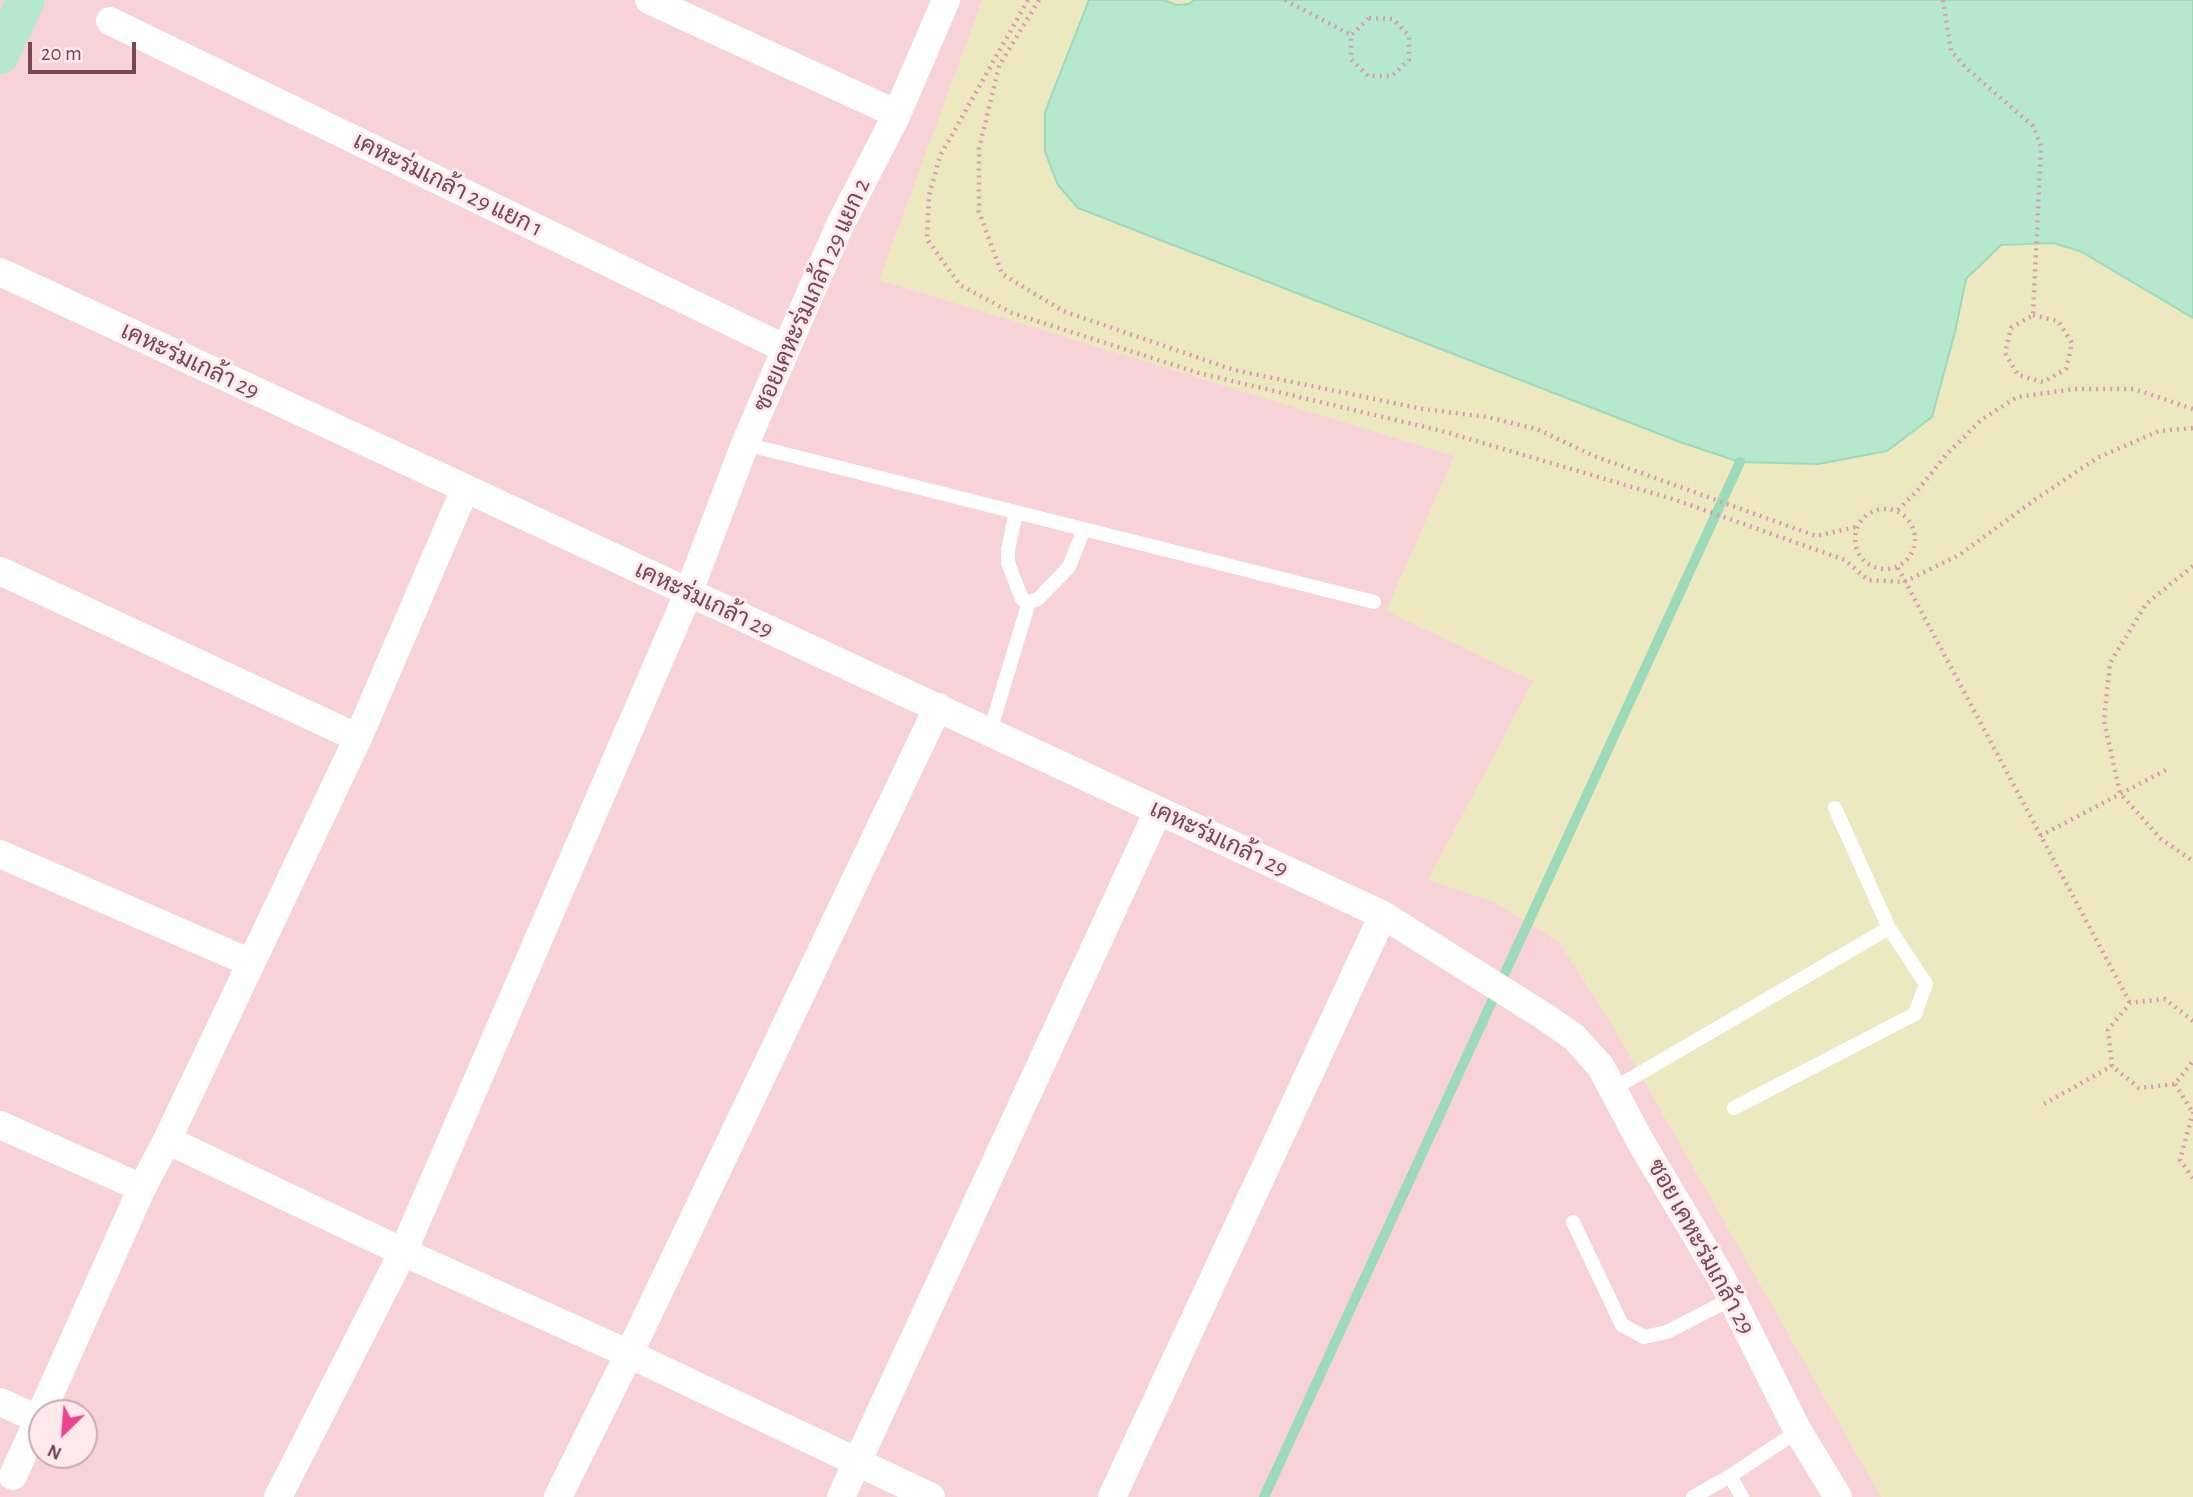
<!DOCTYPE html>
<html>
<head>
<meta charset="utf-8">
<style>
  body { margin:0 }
  #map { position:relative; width:2193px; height:1497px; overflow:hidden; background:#fde2e4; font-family:"Alegreya Sans",sans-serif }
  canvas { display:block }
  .north { position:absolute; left:28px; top:1399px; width:70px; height:70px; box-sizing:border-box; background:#ffeaeb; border:2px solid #c9a9af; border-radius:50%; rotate:205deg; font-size:19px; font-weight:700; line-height:28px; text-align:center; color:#774756 }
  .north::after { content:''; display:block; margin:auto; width:24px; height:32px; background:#ee418e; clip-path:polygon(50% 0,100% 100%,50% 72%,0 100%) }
  .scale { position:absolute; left:28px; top:42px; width:108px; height:32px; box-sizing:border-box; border:4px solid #774756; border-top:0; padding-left:9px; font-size:21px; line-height:24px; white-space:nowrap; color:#774756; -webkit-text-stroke:5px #ffeaeb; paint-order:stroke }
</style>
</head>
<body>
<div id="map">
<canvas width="2193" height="1497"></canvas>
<div class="north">N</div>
<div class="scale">20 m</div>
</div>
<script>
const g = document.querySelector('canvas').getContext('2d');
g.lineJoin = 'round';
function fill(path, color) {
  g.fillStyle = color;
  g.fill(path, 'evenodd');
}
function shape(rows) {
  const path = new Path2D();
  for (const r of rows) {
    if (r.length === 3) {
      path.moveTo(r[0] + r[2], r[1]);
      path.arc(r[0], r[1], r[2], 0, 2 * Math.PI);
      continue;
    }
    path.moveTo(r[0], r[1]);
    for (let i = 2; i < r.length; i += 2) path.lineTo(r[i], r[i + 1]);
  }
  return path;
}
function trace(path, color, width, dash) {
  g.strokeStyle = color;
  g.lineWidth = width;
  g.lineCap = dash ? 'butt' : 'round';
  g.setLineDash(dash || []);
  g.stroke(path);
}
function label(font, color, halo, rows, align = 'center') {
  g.font = font + ' "Alegreya Sans",Sarabun,sans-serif';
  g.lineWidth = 6;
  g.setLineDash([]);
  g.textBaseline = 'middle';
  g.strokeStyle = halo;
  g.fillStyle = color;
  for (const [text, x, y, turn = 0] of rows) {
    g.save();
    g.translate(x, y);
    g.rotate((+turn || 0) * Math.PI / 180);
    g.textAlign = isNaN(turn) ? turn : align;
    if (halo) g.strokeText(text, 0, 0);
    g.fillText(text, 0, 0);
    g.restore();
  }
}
fill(shape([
  [0,0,2193,0,2193,1497,0,1497],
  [42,1413,84,1413,84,1455,42,1455]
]), '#f7d3d7');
fill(shape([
  [982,0,2193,0,2193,1497,1881,1497,1613,1027,1559,942,1494,902,1428,880,1533,681,1386,611,1454,456,879,280]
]), '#ece8c0');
const water = shape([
  [1089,0,1164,0,1176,5,1189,4,1194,0,2193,0,2193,318,2080,251,2053,243,2001,245,1966,279,1955,332,1932,417,1887,451,1818,464,1740,462,1680,442,1078,208,1058,185,1045,152,1045,112,1089,0]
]);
fill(water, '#b6e8ce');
trace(water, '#9cdaba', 2);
trace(shape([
  [1264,1497,1740,462]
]), '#9cdaba', 10);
trace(shape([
  [0,55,26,0]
]), '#b6e8ce', 38);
trace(shape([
  [1028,0,940,156,929,195,927,239,960,285,1012,313,1199,373,1442,431,1673,499,1845,560,1868,580,1904,582,1959,555,2036,499,2097,458,2159,431,2193,428],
  [1039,0,999,66,979,149,979,212,1002,274,1063,311,1234,370,1423,409,1487,417,1537,429,1594,456,1816,536,1856,527],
  [1285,0,1351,35],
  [1943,0,1951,51,1965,67,2033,126,2041,146,2033,315],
  [1369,18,1393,19,1409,36,1409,60,1392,76,1368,76,1351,59,1351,35,1369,18],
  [2033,315,2058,321,2072,343,2066,369,2043,382,2018,375,2005,353,2011,328,2033,315],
  [1885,539,30],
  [1898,510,1917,491,1946,455,1981,420,2017,397,2075,389,2134,389,2193,409],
  [2193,566,2146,604,2110,663,2104,721,2120,793,2161,839,2193,861],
  [1898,568,2130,1003],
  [2040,836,2166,770],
  [2193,1021,2165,999,2130,1003,2108,1030,2112,1066,2139,1088,2175,1084,2193,1061],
  [2175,1084,2193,1113],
  [2044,1104,2112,1066],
  [2193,1112,2180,1160,2193,1178]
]), '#d99cad', 4.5, [2, 5]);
trace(shape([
  [745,444,1374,602],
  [1029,602,1038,599,1069,567,1084,529],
  [990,731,1029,602,1022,599,1008,563,1008,550,1016,512],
  [1613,1089,1889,928,1835,808],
  [1734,1108,1915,1014,1926,984,1889,928],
  [1573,1222,1622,1325,1644,1337,1667,1332,1733,1298],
  [1730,1476,1742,1497],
  [1693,1497,1730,1476,1798,1431]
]), '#fff', 14);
trace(shape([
  [649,0,897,114],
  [110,21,786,349],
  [0,272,1383,915,1542,1015,1574,1037,1601,1067,1639,1139,1722,1279,1798,1431,1838,1497],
  [0,571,358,738],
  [0,854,251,963],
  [0,1125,142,1188],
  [167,1140,403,1252,629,1354,931,1497],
  [0,1402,38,1419],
  [13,1476,142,1188,167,1140,358,738,465,489],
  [278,1497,403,1252,688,594,745,444,786,349,840,225,897,114,946,0],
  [558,1497,629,1354,938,707],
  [841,1497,1158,811],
  [1112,1497,1383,915]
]), '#fff', 28);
label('24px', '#774756', '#ffeaeb', [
  ["เคหะร่มเกล้า 29 แยก 1",448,185,26],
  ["ซอยเคหะร่มเกล้า 29 แยก 2",812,295,-66],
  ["เคหะร่มเกล้า 29",190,361,25],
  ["เคหะร่มเกล้า 29",704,600,25],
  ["เคหะร่มเกล้า 29",1219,839,25],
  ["ซอย เคหะร่มเกล้า 29",1701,1247,61]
]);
</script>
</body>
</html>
